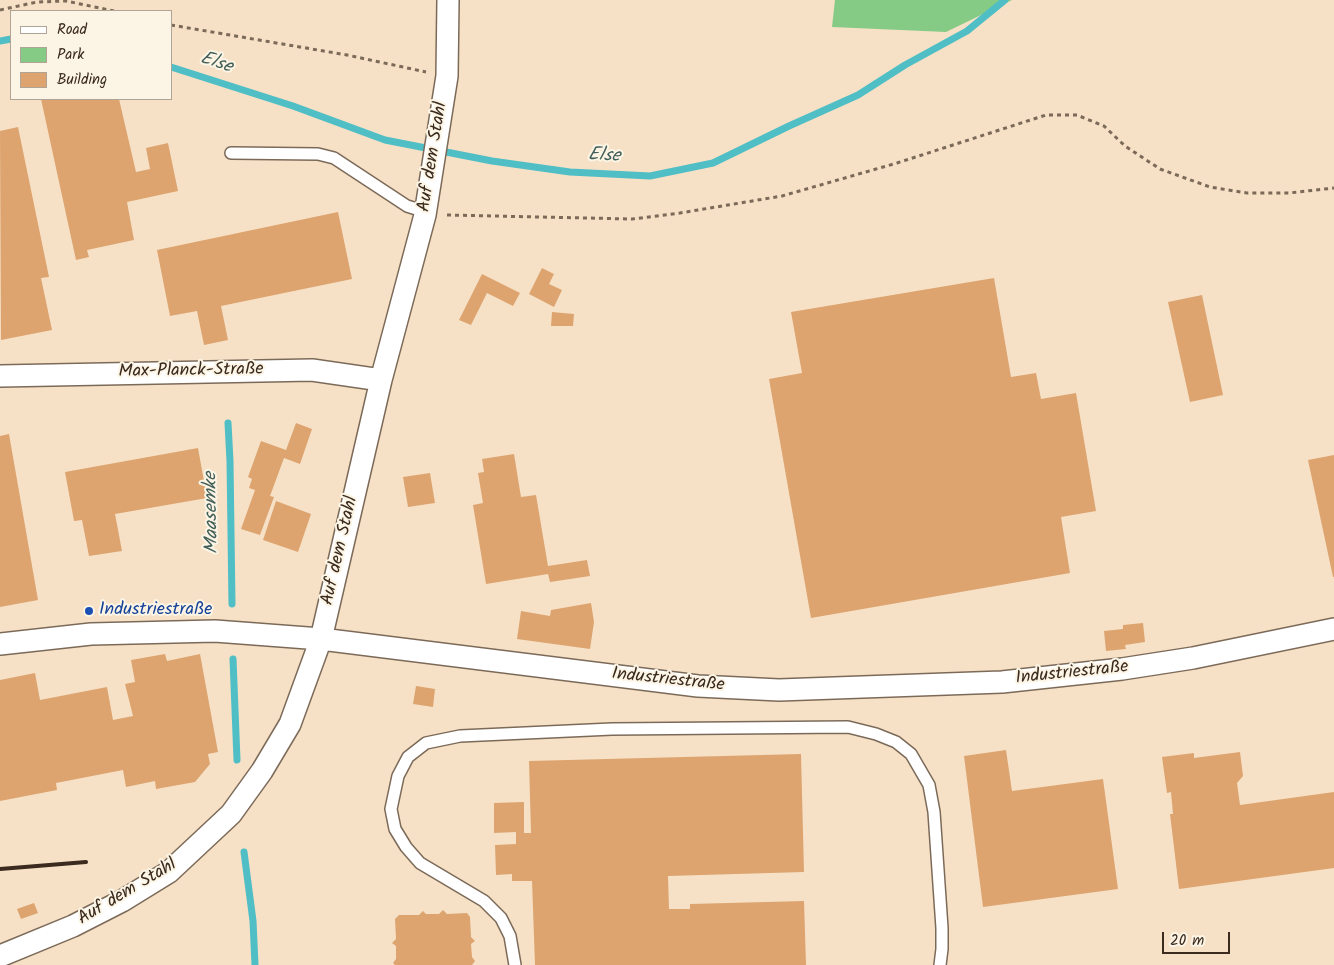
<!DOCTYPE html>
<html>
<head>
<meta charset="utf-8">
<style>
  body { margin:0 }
  #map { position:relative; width:1334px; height:965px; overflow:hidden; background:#f6e1c7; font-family:Kalam,sans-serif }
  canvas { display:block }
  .legend { position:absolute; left:10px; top:10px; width:162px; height:90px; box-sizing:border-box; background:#fcf5e5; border:1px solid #afa495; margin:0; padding:6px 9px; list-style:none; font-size:15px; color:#3b2a1e }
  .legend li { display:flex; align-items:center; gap:10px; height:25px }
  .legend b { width:25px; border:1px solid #afa495 }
  .scale { position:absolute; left:1162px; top:932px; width:68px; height:22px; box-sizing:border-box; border:2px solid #3b2a1e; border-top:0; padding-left:6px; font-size:15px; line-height:18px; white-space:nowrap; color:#3b2a1e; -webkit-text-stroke:4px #fcf5e5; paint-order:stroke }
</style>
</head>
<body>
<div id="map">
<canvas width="1334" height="965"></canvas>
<ul class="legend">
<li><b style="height:6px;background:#fff"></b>Road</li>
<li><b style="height:14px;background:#85cb85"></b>Park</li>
<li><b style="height:14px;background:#dda46f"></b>Building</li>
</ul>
<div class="scale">20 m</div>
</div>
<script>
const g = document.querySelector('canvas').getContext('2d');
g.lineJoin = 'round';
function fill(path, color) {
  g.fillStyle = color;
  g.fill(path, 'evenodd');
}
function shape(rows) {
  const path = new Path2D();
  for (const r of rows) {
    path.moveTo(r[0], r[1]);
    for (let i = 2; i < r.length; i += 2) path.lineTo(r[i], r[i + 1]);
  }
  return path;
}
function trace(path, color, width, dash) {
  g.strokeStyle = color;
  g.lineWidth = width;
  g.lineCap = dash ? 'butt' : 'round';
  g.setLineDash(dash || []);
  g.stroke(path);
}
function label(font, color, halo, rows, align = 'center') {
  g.font = font + ' Kalam,sans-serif';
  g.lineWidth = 4;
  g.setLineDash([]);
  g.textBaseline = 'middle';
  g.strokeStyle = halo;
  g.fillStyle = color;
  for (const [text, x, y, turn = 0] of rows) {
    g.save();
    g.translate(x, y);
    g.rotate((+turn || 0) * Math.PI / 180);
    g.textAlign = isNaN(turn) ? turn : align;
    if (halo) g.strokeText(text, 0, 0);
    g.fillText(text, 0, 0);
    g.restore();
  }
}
fill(shape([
  [835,0,1012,0,946,32,832,27]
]), '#85cb85');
trace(shape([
  [0,41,11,39],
  [171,67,293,106,385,140,492,161,570,172,650,176,713,163,789,126,858,95,905,65,967,31,1005,0],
  [228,423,230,461,232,604],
  [233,659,237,760],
  [244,852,253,921,255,965]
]), '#4fbec5', 7);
fill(shape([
  [41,99,119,99,136,172,150,169,146,148,168,143,178,191,127,202,134,240,87,250,89,257,76,260],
  [18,127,49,277,41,278,52,330,1,340,0,131],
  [338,212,352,279,221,306,228,340,204,345,197,311,170,316,157,250],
  [542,268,554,274,549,284,562,290,554,307,529,294],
  [482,274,520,293,513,306,487,293,471,325,459,320],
  [994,278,1011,377,1036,373,1041,399,1076,393,1096,511,1061,517,1070,573,811,618,769,379,802,373,791,312],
  [1202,295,1223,395,1190,402,1168,302],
  [552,312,574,314,573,326,551,326],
  [296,423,312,429,300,464,284,458,270,496,274,497,260,535,241,529,255,490,249,488,252,479,248,477,261,441,286,450],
  [9,434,38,600,0,607,0,436],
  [198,448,207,498,115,514,122,551,89,556,82,520,74,521,65,472],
  [514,454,521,497,536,495,548,566,587,560,590,576,550,582,548,574,486,584,473,505,483,503,478,473,484,472,482,459],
  [1334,455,1334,577,1333,577,1308,460],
  [430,473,435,503,408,507,403,477],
  [276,501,311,514,298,552,263,540],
  [591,603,594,622,590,649,517,639,521,611,550,616,551,610],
  [1143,623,1145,642,1125,645,1126,649,1106,651,1104,631,1123,629,1123,625],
  [165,654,167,661,200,654,218,752,208,754,210,764,195,782,156,789,155,781,126,787,123,770,56,783,57,790,0,801,0,680,35,673,40,700,107,687,113,720,133,716,125,684,135,682,131,660],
  [416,686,435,689,433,707,413,704],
  [1006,750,1012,791,1103,779,1118,889,983,907,964,756],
  [1240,752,1243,776,1237,783,1240,805,1334,792,1334,868,1179,889,1170,814,1173,814,1171,792,1167,793,1162,757,1194,753,1194,758],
  [801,754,804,872,668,876,669,909,690,909,690,904,804,901,806,965,535,965,532,881,512,881,512,874,496,875,495,845,516,844,516,832,494,833,494,803,524,802,524,833,531,833,529,761],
  [34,903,38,913,21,919,17,909],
  [443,910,447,914,467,913,470,917,471,937,475,941,471,944,472,957,475,961,472,965,395,965,393,963,396,959,396,946,392,943,396,939,395,919,399,915,419,915,423,911,426,914,439,914]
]), '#dda46f');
const lane = shape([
  [231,153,318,154,334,158,407,206,426,212],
  [515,965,510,936,501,918,484,901,420,863,406,847,395,829,391,809,398,776,408,757,426,743,460,736,612,729,848,727,876,734,896,742,911,754,929,785,934,812,942,928,942,949,940,965]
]);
const street = shape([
  [0,376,312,370,381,380],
  [0,644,91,634,215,631,321,639,698,686,779,690,1002,682,1122,669,1193,658,1334,629],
  [0,956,73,926,122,901,169,872,231,814,262,771,290,724,321,639,381,380,425,215,447,76,448,0]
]);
trace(lane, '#7c6a59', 14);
trace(street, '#7c6a59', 24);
trace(shape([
  [0,10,37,2,66,1,114,11],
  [171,25,347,55,426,72],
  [447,215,632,219,680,213,782,196,897,163,1046,115,1077,115,1104,126,1125,146,1160,169,1210,187,1247,193,1289,193,1334,188]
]), '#7c6a59', 3, [4, 4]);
trace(lane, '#fff', 11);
trace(street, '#fff', 21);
trace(shape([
  [0,869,86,862]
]), '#3b2a1e', 4);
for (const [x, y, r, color] of [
  [89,611,5,"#1a4fb4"]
]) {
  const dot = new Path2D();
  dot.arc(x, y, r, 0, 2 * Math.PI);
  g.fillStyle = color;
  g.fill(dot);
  trace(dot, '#fcf5e5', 2);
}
label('18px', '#3b2a1e', '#fcf5e5', [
  ["Auf dem Stahl",434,157,-81],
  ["Max-Planck-Straße",191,372,-1],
  ["Auf dem Stahl",341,551,-77],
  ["Industriestraße",1072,674,-6],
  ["Industriestraße",668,681,6],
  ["Auf dem Stahl",128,893,-31]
]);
label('18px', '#164399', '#fcf5e5', [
  ["Industriestraße",99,611]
], 'left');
label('italic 19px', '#425e58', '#fcf5e5', [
  ["Else",216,64,18],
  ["Else",604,157,3],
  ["Maasemke",213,513,-91]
]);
</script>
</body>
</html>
